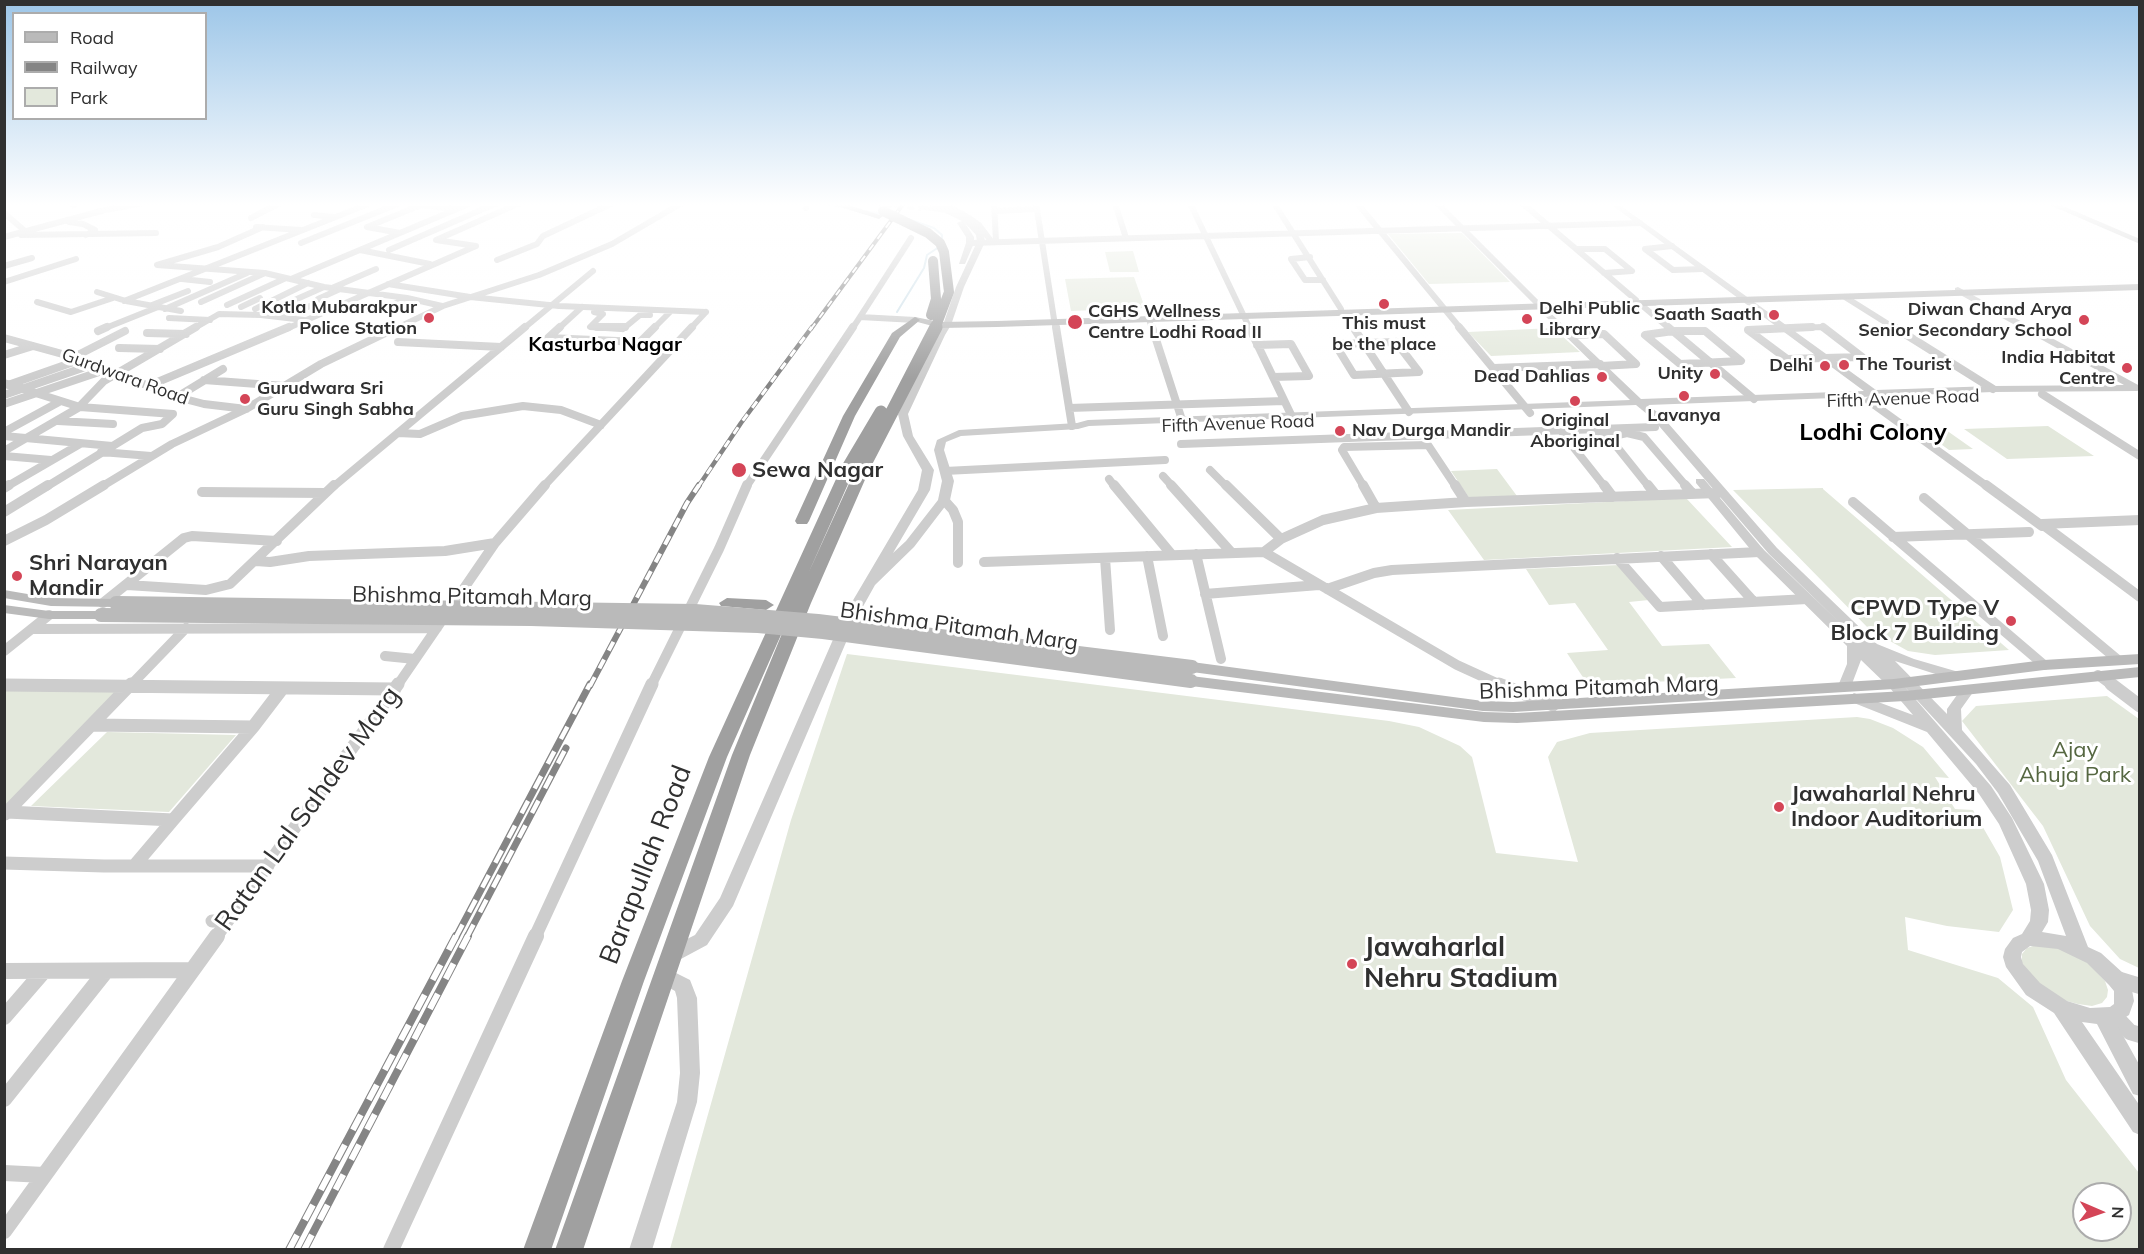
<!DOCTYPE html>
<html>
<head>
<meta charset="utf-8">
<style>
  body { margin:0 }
  #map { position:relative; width:2144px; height:1254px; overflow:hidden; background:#fff; font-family:Mulish,sans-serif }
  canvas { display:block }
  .frame { position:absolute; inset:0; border:6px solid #303030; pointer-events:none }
  .legend { position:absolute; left:12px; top:12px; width:195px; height:108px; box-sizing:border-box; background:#fff; border:2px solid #acacac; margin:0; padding:8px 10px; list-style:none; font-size:18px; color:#303030 }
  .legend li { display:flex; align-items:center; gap:12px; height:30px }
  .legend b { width:30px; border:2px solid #acacac }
  .north { position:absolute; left:2072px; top:1182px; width:60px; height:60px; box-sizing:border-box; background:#fff; border:2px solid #acacac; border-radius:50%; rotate:92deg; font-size:16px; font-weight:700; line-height:24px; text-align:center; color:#303030 }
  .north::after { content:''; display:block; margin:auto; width:21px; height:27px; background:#d44557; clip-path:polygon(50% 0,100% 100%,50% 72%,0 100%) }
</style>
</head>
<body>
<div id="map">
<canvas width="2144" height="1254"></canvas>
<div class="frame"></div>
<ul class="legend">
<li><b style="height:8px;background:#bababa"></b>Road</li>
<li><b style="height:8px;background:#858585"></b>Railway</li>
<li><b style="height:16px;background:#e3e8dc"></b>Park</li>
</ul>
<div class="north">N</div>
</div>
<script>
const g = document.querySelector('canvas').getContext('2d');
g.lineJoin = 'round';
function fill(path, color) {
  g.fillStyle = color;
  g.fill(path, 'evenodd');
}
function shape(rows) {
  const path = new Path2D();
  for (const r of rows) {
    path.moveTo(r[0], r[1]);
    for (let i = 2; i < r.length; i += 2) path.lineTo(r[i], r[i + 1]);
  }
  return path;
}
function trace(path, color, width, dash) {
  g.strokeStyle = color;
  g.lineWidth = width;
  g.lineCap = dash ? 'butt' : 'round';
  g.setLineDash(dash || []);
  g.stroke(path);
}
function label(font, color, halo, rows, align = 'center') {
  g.font = font + ' Mulish,sans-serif';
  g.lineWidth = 6;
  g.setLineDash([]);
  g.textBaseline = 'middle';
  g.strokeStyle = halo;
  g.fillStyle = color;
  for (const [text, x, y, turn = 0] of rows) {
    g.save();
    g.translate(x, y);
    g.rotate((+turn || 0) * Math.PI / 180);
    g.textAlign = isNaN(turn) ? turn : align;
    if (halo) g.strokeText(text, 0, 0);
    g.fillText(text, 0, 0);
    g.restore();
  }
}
fill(shape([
  [1462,233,1510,282,1429,284,1388,234],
  [1133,251,1139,272,1110,272,1105,252],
  [1134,277,1145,308,1071,311,1065,279],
  [1553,328,1580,352,1491,356,1468,332],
  [2048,426,2094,456,2007,459,1964,429],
  [1946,430,1973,449,1949,450,1923,431],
  [1497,469,1517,496,1470,499,1451,471],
  [1823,488,1823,489,2009,650,1935,655,1908,651,1870,630,1733,490],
  [1686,498,1732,547,1484,560,1448,510],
  [1620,565,1649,600,1629,602,1662,646,1709,644,1736,678,1588,685,1567,653,1608,650,1575,603,1549,605,1526,569],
  [847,654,1389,721,1419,727,1460,746,1472,757,1496,853,1578,862,1548,757,1557,742,1590,733,1857,717,1870,719,1893,728,1923,747,1949,778,1935,777,1955,809,1973,810,2000,857,2013,910,1999,932,1947,926,1905,917,1908,950,1998,978,2033,1007,2066,1080,2139,1173,2139,1249,670,1249,791,820],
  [2084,1194,2120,1194,2120,1230,2084,1230],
  [5,689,118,692,5,807],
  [2107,696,2139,719,2139,968,2120,959,2090,926,2043,826,1962,721,1976,706],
  [107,732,236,735,169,812,31,806],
  [2036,945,2060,948,2087,962,2105,981,2108,990,2107,997,2102,1003,2092,1006,2078,1004,2063,1000,2036,983,2022,963,2022,954,2027,948]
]), '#e3e8dc');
trace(shape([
  [819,203,842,207],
  [864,211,883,214],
  [905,218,934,228,942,235,942,241],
  [897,312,924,268,927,255,939,247]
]), '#cee0e9', 2);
trace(shape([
  [895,203,922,207]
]), '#d6d6d6', 8, [8, 4]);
trace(shape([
  [994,203,996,241],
  [1036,203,1054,319],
  [1115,203,1126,238],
  [1190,203,1250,329],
  [1274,203,1341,309],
  [1357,203,1461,329],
  [1437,203,1538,304],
  [1522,203,1636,300],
  [933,204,950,208,966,216,979,225,991,241],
  [73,205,77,203],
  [806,208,808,203],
  [995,211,1037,209],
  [4,213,25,231],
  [314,215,335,217],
  [251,218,280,203],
  [69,222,83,224,95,230,86,235],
  [256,227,301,230],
  [263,227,218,247,157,265,265,273,324,287,407,298,442,306],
  [400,233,367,227,421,205,456,209],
  [21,235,156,233],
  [4,237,105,210,144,203],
  [301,243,400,203],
  [970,243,1640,223],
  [476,246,436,240,520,203],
  [1672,246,1645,249,1673,270,1703,269],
  [1577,249,1605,249,1632,271,1604,273],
  [360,250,430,264],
  [389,250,497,203],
  [1310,257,1291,259,1305,280,1323,280],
  [497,260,537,244,543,236,613,203],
  [4,266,32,258],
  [182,279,210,282],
  [291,279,471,203],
  [4,282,76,259],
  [388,284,470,297,559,306,706,312],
  [332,288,376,269],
  [97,292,126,301,181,311],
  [1845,297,1896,329],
  [124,301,371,203],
  [37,302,71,312,113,298],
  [201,302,265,273],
  [1639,303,1670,329],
  [152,305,188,291],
  [227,305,286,278],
  [241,307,260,298],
  [349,308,377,312,405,299],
  [165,309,247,273],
  [255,309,308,283],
  [272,310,324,287],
  [594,312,603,314,590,327,621,329],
  [1343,313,1354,329],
  [285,317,319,302,318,299,340,289],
  [860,317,911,238],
  [169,318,210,320],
  [1149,319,1152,329],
  [1055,323,1056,329],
  [103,329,158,307],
  [193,329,219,314,261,315,304,320],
  [286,329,476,246],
  [395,329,443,306,539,275,612,244,682,203],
  [523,329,593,271],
  [558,329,582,307],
  [623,329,640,315,650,315],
  [653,329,671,311],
  [690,329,706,312],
  [852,329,860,317,915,320],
  [1775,329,1822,327,1825,329]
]), '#cdcdcd', 6);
trace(shape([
  [560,327,548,338,640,342,655,327],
  [597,327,625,327],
  [1056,327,1072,426],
  [1152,327,1182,420],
  [1249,327,1295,423],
  [1353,327,1409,412],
  [1459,327,1530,413],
  [1668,327,1754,399],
  [1812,327,1748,330,1787,359,1862,357,1823,327],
  [1894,327,1993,389],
  [98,331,107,327],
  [1673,331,1705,331,1741,361,1680,364,1645,335,1673,331],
  [147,333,186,334],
  [1570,335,1604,334,1636,364,1601,366],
  [4,338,77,358,177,397,204,404,246,409],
  [398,342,501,347],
  [1396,342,1419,372,1354,375,1335,344,1396,342],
  [1257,345,1291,344,1309,376,1273,377],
  [119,348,160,349],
  [4,355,33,346],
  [74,357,125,331],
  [1494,368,1600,364],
  [204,380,284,386],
  [4,383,80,407,173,414,162,424,142,428,46,487],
  [8,385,82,359],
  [148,386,289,327],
  [2042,394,2140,456],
  [4,395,94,364],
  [177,397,223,369],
  [1869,401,1988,487],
  [4,404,108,369],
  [1069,408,1284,401],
  [58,421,113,424],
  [4,432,59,402],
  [398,433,420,434,462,416,523,406,561,410,601,425],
  [1573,433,1563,434,1605,487],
  [1594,433,1609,437,1627,433,1644,437,1687,487],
  [4,436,112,446],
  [1609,437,1649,487],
  [1181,444,1655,427],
  [4,451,78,408,104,381,196,327],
  [101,452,151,456],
  [4,456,51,460],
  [1210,470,1227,487],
  [945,471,1165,460],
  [1163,476,1173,487],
  [1109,479,1115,487],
  [6,487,80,444],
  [101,487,172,444,246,409,321,364,398,327],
  [333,487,525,327],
  [543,487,692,327],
  [746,487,853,327],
  [1364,487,1342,450,1344,447,1428,445,1456,487]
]), '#cdcdcd', 8);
trace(shape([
  [1114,485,1172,555],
  [1171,485,1231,552],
  [1226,485,1281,539],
  [1363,485,1376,508],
  [1455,485,1466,502],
  [1604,485,1613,497],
  [1648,485,1656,495],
  [1685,485,1693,494],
  [1986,485,2042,526],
  [4,488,9,485],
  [202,492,325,493],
  [1924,498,2118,660],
  [944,500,953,510,958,522,958,563],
  [1853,502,2044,665],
  [4,512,48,485],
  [2140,520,2042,524,2140,597],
  [1893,537,2029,532],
  [4,541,46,520,104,485],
  [1264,552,1281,539,1323,520,1376,508,1466,502,1718,493],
  [1196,554,1221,659],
  [1711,554,1754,602],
  [1147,556,1163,636],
  [1661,556,1703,605],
  [1105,558,1110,630],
  [1617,558,1660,607,1807,599],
  [256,561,270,562,309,556,445,551,495,543],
  [984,562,1264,552,1457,665,1503,686],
  [127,585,206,590,230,584,334,485],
  [1327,589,1374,573,1392,570,1759,552],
  [1205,594,1319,585],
  [103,603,184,538,192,536,277,541],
  [32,629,437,628],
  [4,651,49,615],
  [385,656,415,659],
  [2098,675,2113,686],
  [4,685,91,686],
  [130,686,186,628],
  [397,686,495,543,545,485],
  [651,686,719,549,747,485]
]), '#cdcdcd', 10);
trace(shape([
  [1499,684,1553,705],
  [2111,684,2140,706],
  [4,685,395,689],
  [253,727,282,689],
  [7,812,173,820,253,727,93,725],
  [5,814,131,684],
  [4,863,104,866,268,866],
  [134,866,173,820],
  [212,921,227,921],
  [216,937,398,684],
  [535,937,652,684]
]), '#cdcdcd', 13);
trace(shape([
  [4,971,192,970],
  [2117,979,2140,986],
  [2114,1015,2130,1032,2140,1035],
  [4,1017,43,972],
  [4,1099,106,971],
  [4,1173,44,1175],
  [4,1231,217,936],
  [391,1250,536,936]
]), '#cdcdcd', 16);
fill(shape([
  [868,203,886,203,894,206,890,208,868,203],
  [1609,203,1617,203,1876,390,1993,386,2124,385,1955,292,1955,288,1958,287,2140,386,2140,390,2137,391,1993,392,1648,405,1661,415,1777,548,1877,644,1914,659,1962,673,1964,676,1962,679,1957,681,1895,661,1947,714,1947,709,1964,685,1974,685,1976,688,1961,709,1962,730,2010,785,2052,855,2088,947,2101,953,2123,973,2132,990,2134,1001,2129,1015,2116,1023,2140,1066,2140,1096,2133,1094,2097,1024,2082,1022,2140,1106,2140,1135,2133,1132,2054,1013,2026,995,2006,967,2003,957,2005,949,2013,938,2022,934,2030,921,2031,910,2026,884,1999,824,1979,794,1927,732,1849,701,1847,698,1854,693,1913,715,1889,687,1861,660,1850,689,1840,689,1838,686,1847,664,1847,646,1755,555,1696,483,1696,479,1704,479,1763,549,1840,623,1769,554,1653,419,1636,405,1089,426,1078,429,961,436,946,442,944,450,954,481,950,500,914,547,875,585,856,619,733,906,707,945,679,960,672,963,665,960,663,955,665,950,695,935,720,898,842,619,918,490,922,470,903,436,898,414,935,335,943,325,956,287,977,242,976,235,965,223,974,237,974,243,965,264,959,264,966,243,966,237,957,223,962,221,945,213,919,209,919,205,950,209,969,218,984,234,985,242,964,287,951,325,945,335,908,414,913,436,934,470,930,490,893,553,906,541,938,500,942,481,934,450,937,440,959,430,1077,423,1088,420,1630,400,1535,306,1535,302,1538,301,1641,399,1864,391,1609,203],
  [1904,686,1976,764,1998,793,2038,861,2066,936,2042,932,2048,922,2049,910,2044,884,2012,818,1991,786,1904,686],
  [2030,946,2058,949,2087,963,2109,985,2114,991,2114,1004,2110,1007,2090,1008,2067,1001,2040,983,2023,964,2021,957,2022,952,2030,946],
  [664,967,690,980,697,998,700,1073,697,1102,652,1250,629,1250,677,1102,680,1073,677,998,675,991,657,981,655,975,657,969,664,967]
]), '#cdcdcd');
fill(shape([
  [2045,203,2056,203,2140,239,2140,244,2045,203],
  [2140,284,2140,290,997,327,940,328,910,320,915,317,940,322,997,321,2140,284],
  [4,590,51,598,116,599,123,603,116,607,51,606,4,598,4,590],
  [4,605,49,611,101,611,108,615,101,619,49,619,4,613,4,605],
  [2140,654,2140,664,2044,670,1894,689,1513,712,1483,711,1192,672,1184,667,1192,662,1483,701,1513,702,1894,679,2044,660,2140,654],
  [2140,667,2140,677,1905,701,1517,723,1484,722,1191,686,1183,681,1191,676,1484,712,1517,713,1905,691,2140,667]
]), '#bababa');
fill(shape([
  [827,203,842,203,883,216,879,219,827,203],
  [915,317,920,320,900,337,855,416,809,521,807,524,797,524,795,521,843,416,892,333,915,317],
  [849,462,856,466,808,574,857,466,864,462,871,466,811,603,750,755,583,1250,555,1250,732,755,788,619,727,757,644,981,551,1250,523,1250,622,981,709,757,842,466,849,462],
  [727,598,766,600,774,605,766,610,721,606,719,603,727,598]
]), '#a0a0a0');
const railFar4 = shape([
  [811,329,904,203]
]);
const railFar3 = shape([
  [698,487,741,423,812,327]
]);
const railFar2 = shape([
  [590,686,687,503,699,485]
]);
const railFar1 = shape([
  [456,937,590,684],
  [467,937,566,748]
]);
const rail = shape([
  [289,1250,456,936],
  [304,1250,468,936]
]);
trace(railFar4, '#858585', 4);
trace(railFar3, '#858585', 4.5);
trace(railFar2, '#858585', 6);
trace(railFar1, '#858585', 7);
trace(rail, '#858585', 8);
trace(railFar4, '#fff', 2, [7]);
trace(railFar3, '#fff', 3, [8]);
trace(railFar2, '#fff', 4, [10]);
trace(railFar1, '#fff', 4.5, [14]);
trace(rail, '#fff', 6, [17]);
trace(shape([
  [116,603,695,611,818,621,1192,667],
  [101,615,531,619,758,626,823,632,1191,681]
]), '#bababa', 14);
trace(shape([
  [883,211,928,233,940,243,944,252,949,292,935,329],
  [931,315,936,299,933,261]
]), '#a0a0a0', 10);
trace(shape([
  [849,466,881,412],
  [864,466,936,327]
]), '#a0a0a0', 13);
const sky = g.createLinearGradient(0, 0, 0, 379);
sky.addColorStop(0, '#9dc6e8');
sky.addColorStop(0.54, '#fff');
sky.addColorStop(1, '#ffffff00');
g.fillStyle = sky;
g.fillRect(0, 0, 2144, 379);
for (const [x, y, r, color] of [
  [1384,304,6,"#d44557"],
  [1774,315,6,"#d44557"],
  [429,318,6,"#d44557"],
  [1527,319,6,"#d44557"],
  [2084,320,6,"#d44557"],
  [1075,322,8,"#d44557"],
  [1844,365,6,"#d44557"],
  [1825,366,6,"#d44557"],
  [2127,368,6,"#d44557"],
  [1715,374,6,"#d44557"],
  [1602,377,6,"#d44557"],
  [1684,396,6,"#d44557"],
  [245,399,6,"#d44557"],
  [1575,401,6,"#d44557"],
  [1340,431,6,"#d44557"],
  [739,470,8,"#d44557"],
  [17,576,6,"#d44557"],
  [2011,621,6,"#d44557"],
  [1779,807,6,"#d44557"],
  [1352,964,6,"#d44557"]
]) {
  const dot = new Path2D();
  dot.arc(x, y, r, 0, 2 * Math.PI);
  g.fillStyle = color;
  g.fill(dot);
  trace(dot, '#fff', 2);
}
label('bold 18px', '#303030', '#fff', [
  ["Kotla Mubarakpur",417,308],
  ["Police Station",417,329],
  ["Delhi Public",1539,309,"left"],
  ["Library",1539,330,"left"],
  ["Diwan Chand Arya",2072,310],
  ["Senior Secondary School",2072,331],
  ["CGHS Wellness",1088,312,"left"],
  ["Centre Lodhi Road II",1088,333,"left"],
  ["Saath Saath",1762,315],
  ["This must",1384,324,"center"],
  ["be the place",1384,345,"center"],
  ["India Habitat",2115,358],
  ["Centre",2115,379],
  ["The Tourist",1856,365,"left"],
  ["Delhi",1813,366],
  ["Unity",1703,374],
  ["Dead Dahlias",1590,377],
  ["Gurudwara Sri",257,389,"left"],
  ["Guru Singh Sabha",257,410,"left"],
  ["Lavanya",1684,416,"center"],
  ["Original",1575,421,"center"],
  ["Aboriginal",1575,442,"center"],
  ["Nav Durga Mandir",1352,431,"left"]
], 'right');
label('18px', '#303030', '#fff', [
  ["Gurdwara Road",125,377,20],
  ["Fifth Avenue Road",1903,399,-2],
  ["Fifth Avenue Road",1238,424,-2]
]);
label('bold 20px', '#000', '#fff', [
  ["Kasturba Nagar",605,345]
]);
label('bold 22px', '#303030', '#fff', [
  ["Sewa Nagar",752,470],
  ["Shri Narayan",29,563],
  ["Mandir",29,588],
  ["CPWD Type V",1999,608,"right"],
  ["Block 7 Building",1999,633,"right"],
  ["Jawaharlal Nehru",1791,794],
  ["Indoor Auditorium",1791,819]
], 'left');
label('22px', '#303030', '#fff', [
  ["Bhishma Pitamah Marg",472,597,1],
  ["Bhishma Pitamah Marg",959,627,8],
  ["Bhishma Pitamah Marg",1599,688,-2]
]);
label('22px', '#556741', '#fff', [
  ["Ajay",2075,750],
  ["Ahuja Park",2075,775]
]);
label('bold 24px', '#000', '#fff', [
  ["Lodhi Colony",1873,433]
]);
label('27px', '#303030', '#fff', [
  ["Ratan Lal Sahdev Marg",308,809,-54],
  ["Barapullah Road",646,865,-69]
]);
label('bold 27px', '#303030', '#fff', [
  ["Jawaharlal",1364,948],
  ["Nehru Stadium",1364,979]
], 'left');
</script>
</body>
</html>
